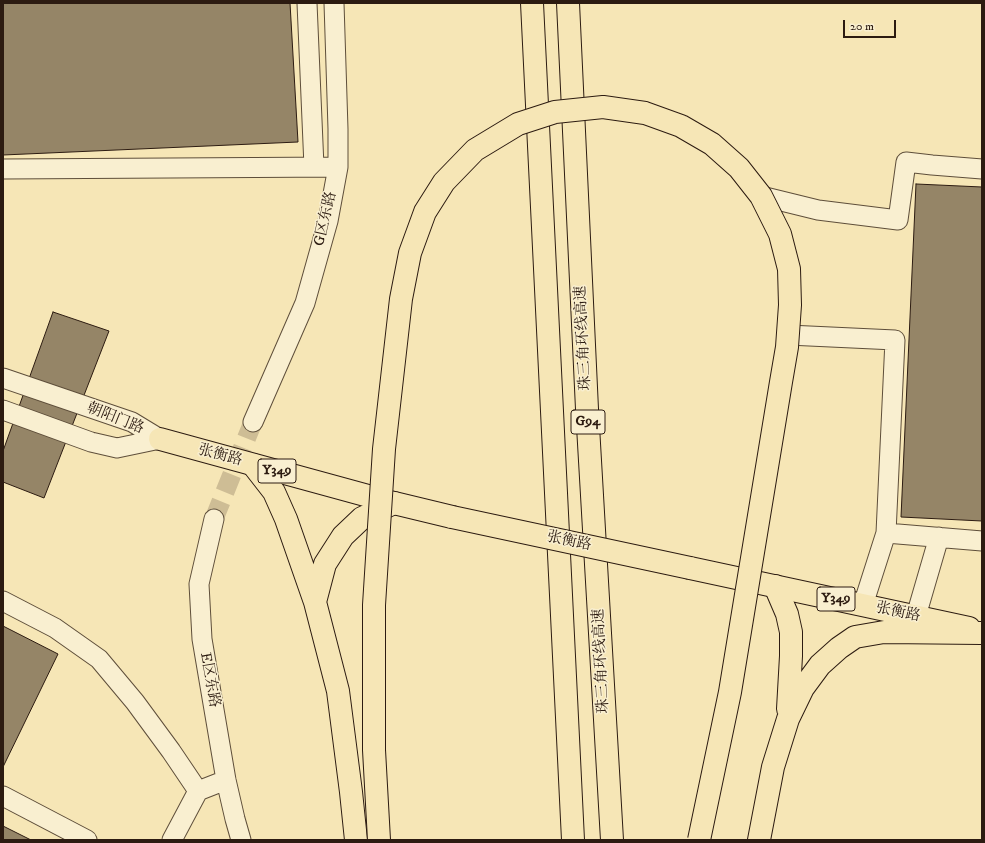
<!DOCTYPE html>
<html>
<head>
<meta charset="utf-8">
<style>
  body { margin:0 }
  #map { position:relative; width:985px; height:843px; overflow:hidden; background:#f6e6b6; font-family:"IM FELL DW Pica",serif }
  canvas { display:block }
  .frame { position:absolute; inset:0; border:4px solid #2c1b11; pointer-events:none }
  .scale { position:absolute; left:843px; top:20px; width:53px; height:18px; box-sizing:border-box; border:2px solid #2c1b11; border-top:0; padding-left:5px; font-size:12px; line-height:14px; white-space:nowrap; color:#2c1b11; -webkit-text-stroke:3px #f9efd0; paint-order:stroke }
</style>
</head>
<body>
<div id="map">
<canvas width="985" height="843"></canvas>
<div class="frame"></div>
<div class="scale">20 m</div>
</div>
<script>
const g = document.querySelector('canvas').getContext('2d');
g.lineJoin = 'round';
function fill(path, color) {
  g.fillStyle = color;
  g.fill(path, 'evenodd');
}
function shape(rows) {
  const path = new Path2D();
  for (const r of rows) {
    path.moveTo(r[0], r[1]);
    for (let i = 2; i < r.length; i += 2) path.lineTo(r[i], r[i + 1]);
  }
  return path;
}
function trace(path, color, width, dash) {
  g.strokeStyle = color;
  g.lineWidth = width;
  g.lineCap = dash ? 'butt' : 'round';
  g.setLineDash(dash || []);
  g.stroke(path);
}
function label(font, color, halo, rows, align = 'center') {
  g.font = font + ' "IM FELL DW Pica","Noto Serif SC",serif';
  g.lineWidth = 3;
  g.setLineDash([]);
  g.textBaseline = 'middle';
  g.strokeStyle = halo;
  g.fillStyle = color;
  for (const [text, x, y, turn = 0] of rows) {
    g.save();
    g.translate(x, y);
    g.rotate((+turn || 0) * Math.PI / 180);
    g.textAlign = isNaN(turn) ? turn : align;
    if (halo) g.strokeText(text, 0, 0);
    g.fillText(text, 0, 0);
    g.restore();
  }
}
const building = shape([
  [3,3,290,3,298,142,3,155,3,3],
  [916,184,982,187,982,521,901,517,916,184],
  [53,312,109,331,44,498,3,482,3,451,53,312],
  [3,626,58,654,3,767,3,626],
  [3,826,31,840,3,840,3,826]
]);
fill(building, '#958567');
trace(building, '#2c1b11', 1);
trace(shape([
  [214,519,253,422]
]), '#cebd95', 19, [19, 10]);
const minor = shape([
  [307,3,314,167],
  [3,169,338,167],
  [761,196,818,210,898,220,906,162,932,165,982,169],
  [788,335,895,340,886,533,982,541],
  [3,378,132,422,160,439],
  [3,410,91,442,117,448,160,439],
  [253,422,305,303,328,221,338,167,338,129,334,3],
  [214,519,199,584,202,639,226,780,235,819,241,840],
  [3,601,55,628,99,659,135,702,171,751,198,791],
  [863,605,886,533],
  [916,616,939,537],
  [3,796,87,840],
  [172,840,198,791,226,780]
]);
const major = shape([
  [160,439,394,503,452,517],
  [690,568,969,628]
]);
const highway = shape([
  [532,3,573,840],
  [568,3,587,409,612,840],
  [253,465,274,492,286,519,315,602],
  [775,586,787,614,791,632,791,656,788,709],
  [356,840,351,792,338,691,315,602,325,564,343,536,362,518,394,503],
  [759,840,773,767,788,719,803,688,820,665,839,648,855,637,884,632,982,633]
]);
trace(minor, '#5e4e3a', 21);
trace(major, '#2c1b11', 24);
trace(highway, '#2c1b11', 24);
trace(minor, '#f9efd0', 19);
trace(major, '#f6e6b6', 22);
trace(highway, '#f6e6b6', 22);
const majorBridge = shape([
  [452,517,690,568]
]);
const highwayBridge = shape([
  [379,840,374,750,374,605,384,449,401,299,410,253,425,212,444,182,475,150,518,124,555,112,603,107,645,113,681,126,712,144,739,168,761,196,780,234,789,269,790,305,787,347,781,382,730,692,699,840]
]);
trace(majorBridge, '#2c1b11', 24, []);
trace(highwayBridge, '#2c1b11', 24, []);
trace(majorBridge, '#f6e6b6', 22);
trace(highwayBridge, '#f6e6b6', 22);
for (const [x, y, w] of [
  [588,422,34],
  [277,471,38],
  [836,599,38]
]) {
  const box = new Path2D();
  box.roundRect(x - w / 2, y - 12, w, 24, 3);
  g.fillStyle = '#f9efd0';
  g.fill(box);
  trace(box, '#2c1b11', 1);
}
label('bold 14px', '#2c1b11', null, [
  ["G94",588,422],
  ["Y349",277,471],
  ["Y349",836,599]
]);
label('15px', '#2c1b11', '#f9efd0', [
  ["G区东路",326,219,-77],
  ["珠三角环线高速",584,338,-93],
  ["朝阳门路",115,419,22],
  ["张衡路",220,456,15],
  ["张衡路",569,542,12],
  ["张衡路",898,613,12],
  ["珠三角环线高速",602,661,-93],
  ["E区东路",209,680,80]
]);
</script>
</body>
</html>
